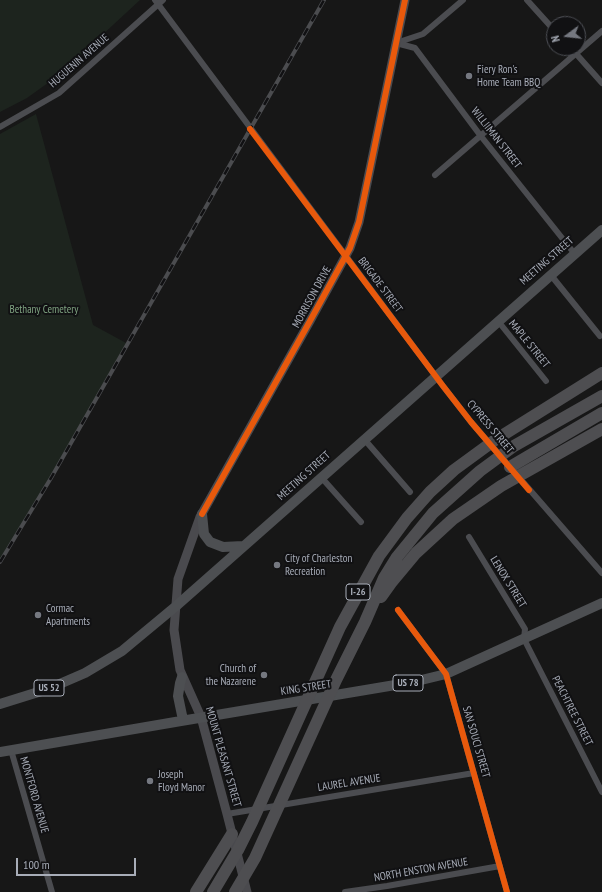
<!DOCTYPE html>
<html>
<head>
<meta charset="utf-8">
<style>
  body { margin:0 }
  #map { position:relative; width:602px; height:892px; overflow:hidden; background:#171717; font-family:"PT Sans Narrow",sans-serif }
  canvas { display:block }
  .north { position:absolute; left:546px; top:16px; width:40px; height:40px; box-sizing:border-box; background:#111113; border:1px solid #4d4f55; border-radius:50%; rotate:255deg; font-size:11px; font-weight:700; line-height:16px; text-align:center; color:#a8adb8 }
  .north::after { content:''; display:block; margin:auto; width:14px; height:18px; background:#757880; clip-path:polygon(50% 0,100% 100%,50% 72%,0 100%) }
  .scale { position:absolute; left:16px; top:858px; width:120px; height:18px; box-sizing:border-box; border:2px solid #a8adb8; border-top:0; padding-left:5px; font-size:12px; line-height:14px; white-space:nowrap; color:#a8adb8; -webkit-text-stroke:3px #111113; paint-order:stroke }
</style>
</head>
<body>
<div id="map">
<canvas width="602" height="892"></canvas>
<div class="north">N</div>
<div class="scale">100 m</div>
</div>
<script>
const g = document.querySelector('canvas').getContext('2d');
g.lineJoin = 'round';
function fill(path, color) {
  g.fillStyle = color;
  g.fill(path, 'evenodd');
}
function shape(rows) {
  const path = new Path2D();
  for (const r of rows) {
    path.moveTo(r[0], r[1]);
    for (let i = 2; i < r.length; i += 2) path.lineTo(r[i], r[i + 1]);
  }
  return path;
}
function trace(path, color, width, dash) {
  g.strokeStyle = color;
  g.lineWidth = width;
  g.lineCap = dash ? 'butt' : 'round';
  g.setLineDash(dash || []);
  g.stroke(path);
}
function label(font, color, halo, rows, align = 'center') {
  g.font = font + ' "PT Sans Narrow",sans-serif';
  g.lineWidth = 4;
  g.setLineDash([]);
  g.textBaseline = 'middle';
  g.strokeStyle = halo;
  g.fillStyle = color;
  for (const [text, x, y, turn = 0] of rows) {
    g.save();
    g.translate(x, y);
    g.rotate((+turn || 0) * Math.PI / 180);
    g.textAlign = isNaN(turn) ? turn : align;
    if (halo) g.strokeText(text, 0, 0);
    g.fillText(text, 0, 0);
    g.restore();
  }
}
fill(shape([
  [0,0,140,0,59,75,27,98,0,112],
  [36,114,93,325,128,344,51,478,0,562,0,134]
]), '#1d241e');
trace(shape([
  [155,0,443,386,471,422,510,467,602,573],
  [527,0,554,30],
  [396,43,415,48,480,135,574,253],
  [396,43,423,34,463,0],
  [571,48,602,83],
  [0,127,59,93,163,0],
  [435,175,602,31],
  [550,274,600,336],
  [498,321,546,381],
  [364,439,410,492],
  [321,477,361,522],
  [469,537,525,629,524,639,602,792],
  [398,610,446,674,507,892],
  [11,750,52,892],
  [227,814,474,773],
  [345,892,387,886,500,866]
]), '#4b4c50', 6);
trace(shape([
  [247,892,227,814,201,717,180,670,174,630,178,579,200,517,310,321,350,248,359,222,405,0]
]), '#4a4a4e', 9);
trace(shape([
  [202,514,204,534,210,542,223,547,243,546],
  [182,677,180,683,178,696,183,720],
  [0,704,48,689,85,673,122,651,175,607,602,230],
  [0,752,181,721,413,682,446,674,602,603]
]), '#4d4f52', 10);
trace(shape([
  [510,467,602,413],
  [381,597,391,583,416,553,453,519,501,486,602,429],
  [196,892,232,834],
  [213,892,238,850,252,822,340,627,379,556,407,518,430,492,454,470,495,440,602,373],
  [235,892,255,858,336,680,365,622,384,578,397,557,433,513,480,471,514,446,602,396]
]), '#4e4e51', 12);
const rail = shape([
  [0,562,51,478,324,0]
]);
trace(rail, '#4b4c4f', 4);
trace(rail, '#111113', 2.5, [8]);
trace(shape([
  [250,129,443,386,471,422,529,490],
  [202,514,310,321,350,248,359,222,405,0],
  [398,610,446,674,507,892]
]), '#e8590c', 6);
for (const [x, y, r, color] of [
  [469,76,4,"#757880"],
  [277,565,4,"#757880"],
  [38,615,4,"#757880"],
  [264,675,4,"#757880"],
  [150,781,4,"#757880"]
]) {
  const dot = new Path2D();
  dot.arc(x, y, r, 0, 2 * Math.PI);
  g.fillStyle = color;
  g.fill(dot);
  trace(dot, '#111113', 1.5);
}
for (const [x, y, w] of [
  [358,592,24],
  [408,683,30],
  [49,688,30]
]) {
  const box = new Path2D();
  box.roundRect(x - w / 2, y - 8, w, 16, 3);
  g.fillStyle = '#111113';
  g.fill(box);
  trace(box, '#a8adb8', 1);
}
label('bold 10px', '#a8adb8', null, [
  ["I-26",358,592],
  ["US 78",408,683],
  ["US 52",49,688]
]);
label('11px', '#a8adb8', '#111113', [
  ["HUGUENIN AVENUE",79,61,-41],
  ["WILLIIMAN STREET",496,138,52],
  ["MEETING STREET",547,261,-41],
  ["BRIGADE STREET",380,285,53],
  ["MORRISON DRIVE",312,297,-61],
  ["MAPLE STREET",529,344,51],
  ["CYPRESS STREET",490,427,50],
  ["MEETING STREET",304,476,-42],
  ["LENOX STREET",508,582,58],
  ["KING STREET",306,688,-9],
  ["PEACHTREE STREET",572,711,63],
  ["SAN SOUCI STREET",476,742,74],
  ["MOUNT PLEASANT STREET",223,757,74],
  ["LAUREL AVENUE",349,783,-9],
  ["MONTFORD AVENUE",34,795,74],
  ["NORTH ENSTON AVENUE",421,870,-10]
]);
label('11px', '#a8adb8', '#111113', [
  ["Fiery Ron's",477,70],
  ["Home Team BBQ",477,83],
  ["City of Charleston",285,559],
  ["Recreation",285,572],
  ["Cormac",46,609],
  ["Apartments",46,622],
  ["Church of",256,669,"right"],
  ["the Nazarene",256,682,"right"],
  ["Joseph",158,775],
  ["Floyd Manor",158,788]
], 'left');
label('11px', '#7fa381', '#111113', [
  ["Bethany Cemetery",44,310]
]);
</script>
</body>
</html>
